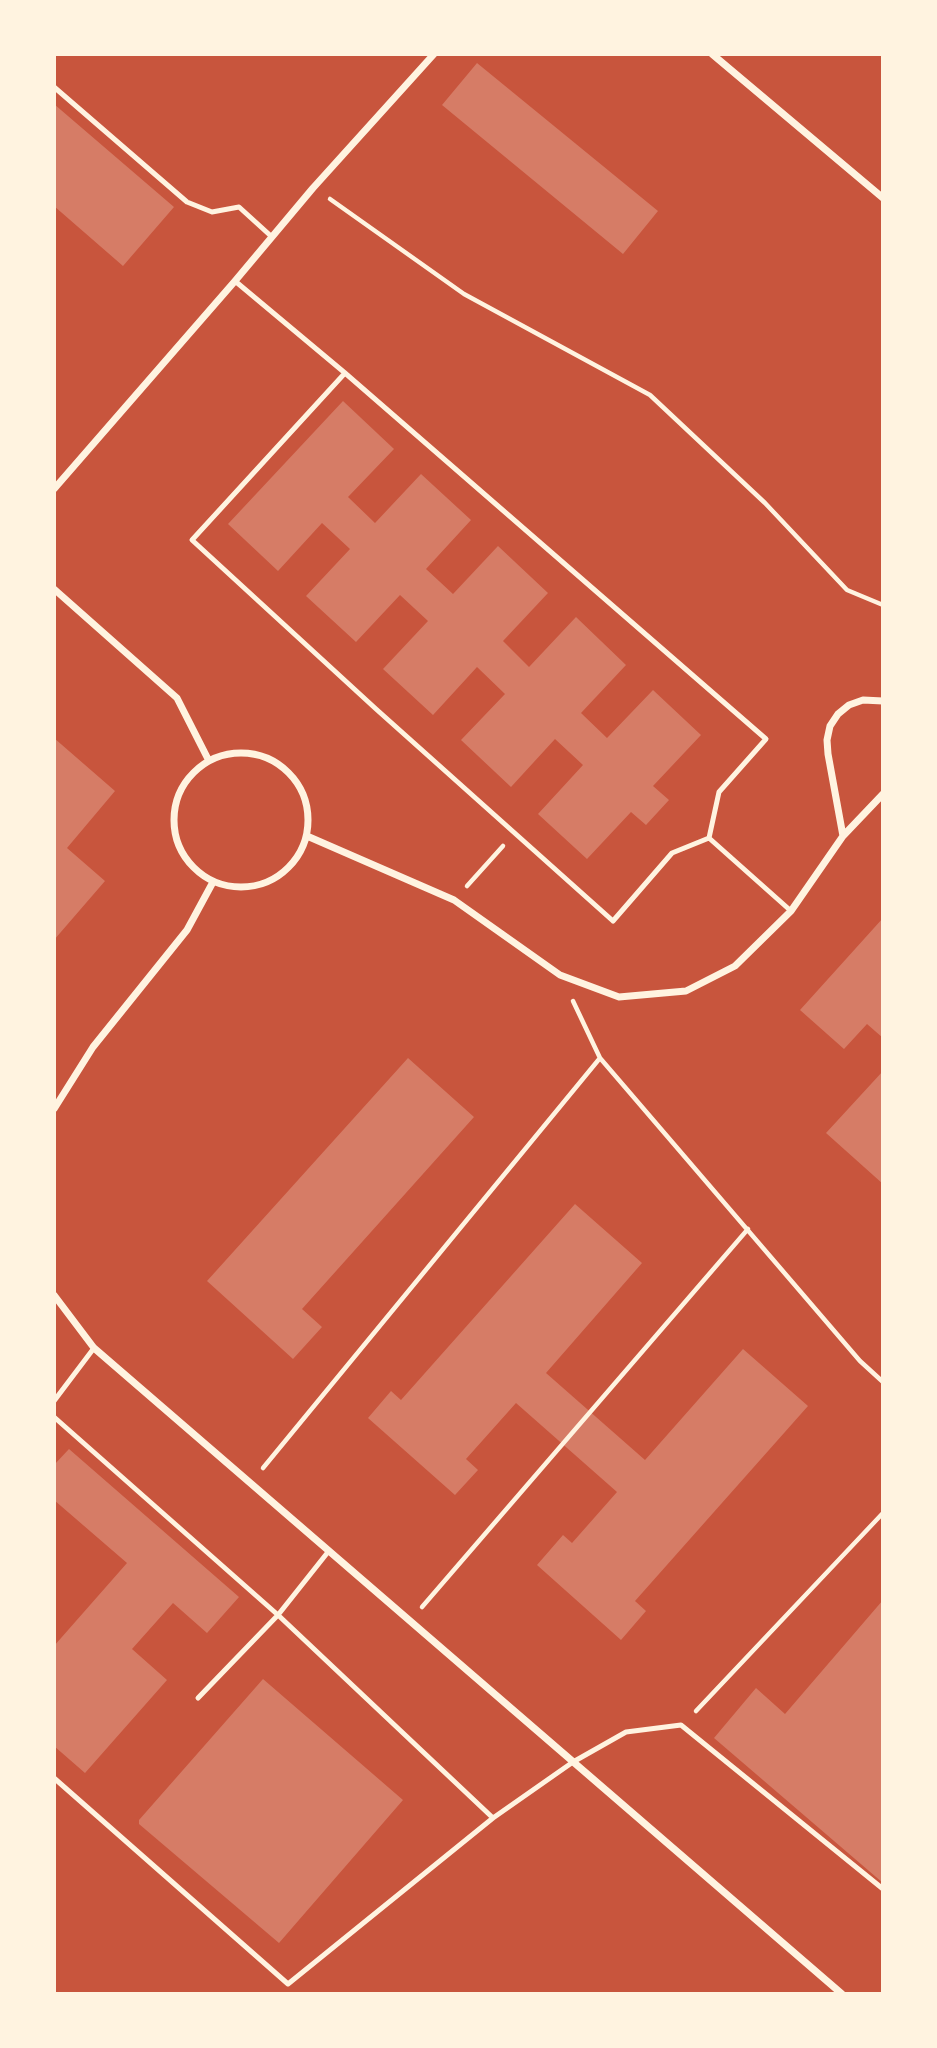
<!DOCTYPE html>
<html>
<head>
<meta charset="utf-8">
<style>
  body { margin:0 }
  #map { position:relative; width:937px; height:2048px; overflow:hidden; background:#c8553d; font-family:"PT Sans Narrow",sans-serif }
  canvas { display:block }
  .frame { position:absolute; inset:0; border:56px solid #fff3e0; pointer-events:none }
</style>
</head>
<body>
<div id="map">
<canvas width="937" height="2048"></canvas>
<div class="frame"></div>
</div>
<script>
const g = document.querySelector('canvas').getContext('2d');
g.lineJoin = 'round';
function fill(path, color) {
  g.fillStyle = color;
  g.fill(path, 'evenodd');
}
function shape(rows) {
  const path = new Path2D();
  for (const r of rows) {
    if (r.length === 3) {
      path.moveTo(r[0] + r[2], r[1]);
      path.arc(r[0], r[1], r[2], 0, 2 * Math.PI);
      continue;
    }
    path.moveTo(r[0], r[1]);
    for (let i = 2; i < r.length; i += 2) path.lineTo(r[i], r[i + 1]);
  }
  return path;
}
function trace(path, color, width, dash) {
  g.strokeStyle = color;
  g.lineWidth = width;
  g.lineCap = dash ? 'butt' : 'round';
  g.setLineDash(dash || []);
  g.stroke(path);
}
fill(shape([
  [477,63,658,211,623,254,442,105],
  [54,104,174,207,123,266,54,206],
  [343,401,394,449,348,497,375,523,421,474,471,520,426,569,453,594,498,546,548,593,503,641,529,667,576,617,626,665,581,713,607,738,653,690,701,735,653,786,669,800,646,825,631,812,587,859,538,814,583,765,555,739,511,787,461,740,505,694,477,667,433,715,383,669,428,621,400,595,356,642,306,596,350,549,322,523,278,571,228,524],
  [54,738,115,791,67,848,105,881,54,940],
  [883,918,883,1038,867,1024,844,1049,800,1010],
  [408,1058,474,1117,302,1309,322,1327,293,1359,207,1281],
  [883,1071,883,1184,826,1133],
  [575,1204,642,1263,546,1373,645,1460,743,1349,808,1406,635,1601,646,1611,621,1640,537,1565,563,1535,572,1543,617,1492,516,1403,466,1459,478,1470,455,1495,368,1418,391,1391,401,1400],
  [69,1449,239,1597,207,1633,173,1603,132,1649,167,1680,85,1773,54,1746,54,1646,127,1563,54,1500,54,1465],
  [883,1600,883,1883,714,1738,756,1688,785,1714],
  [263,1679,403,1800,279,1943,139,1824,139,1820]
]), '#d67c66');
trace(shape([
  [330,199,464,294,650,395,765,503,847,590,883,605],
  [467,886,503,846],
  [573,1001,600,1058,860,1361,883,1382],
  [263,1468,600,1058],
  [422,1607,748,1229],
  [696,1711,883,1513]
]), '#fff3e0', 4.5);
trace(shape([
  [54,87,187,202,212,212,239,207,272,237],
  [235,281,345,373,766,739,719,792,709,838,672,853,613,921,376,709,192,540,345,373],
  [709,838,791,911],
  [54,1401,94,1348],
  [54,1417,278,1615,493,1818],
  [198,1698,278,1615,328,1552],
  [54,1778,288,1984,493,1818,573,1762,626,1732,681,1725,883,1889]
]), '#fff3e0', 5);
trace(shape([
  [712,54,883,198],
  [54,489,235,281,313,188,434,54],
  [54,589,177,698,209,761],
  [883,701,863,700,849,705,838,714,830,726,827,740,828,754,843,836,883,794],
  [241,820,67],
  [307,836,454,900,560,975,619,997,686,991,735,966,791,911,843,836],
  [54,1109,93,1047,187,930,213,882],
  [54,1295,94,1348,842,1994]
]), '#fff3e0', 7);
</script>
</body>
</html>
